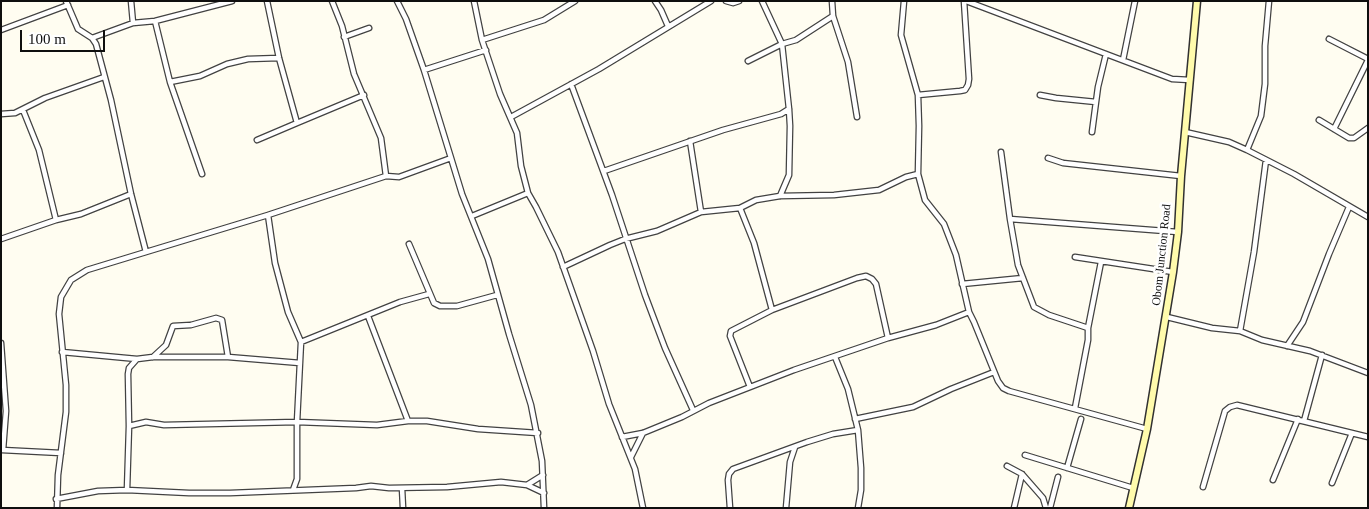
<!DOCTYPE html>
<html>
<head>
<meta charset="utf-8">
<style>
  body { margin:0 }
  #map { position:relative; width:1369px; height:509px; overflow:hidden; background:#fffdf1; font-family:"Times New Roman",serif }
  canvas { display:block }
  .frame { position:absolute; inset:0; border:2px solid #0f0f0f; pointer-events:none }
  .scale { position:absolute; left:20px; top:30px; width:85px; height:22px; box-sizing:border-box; border:2px solid #0f0f0f; border-top:0; padding-left:6px; font-size:15px; line-height:18px; white-space:nowrap; color:#0f0f0f; -webkit-text-stroke:4px #fff; paint-order:stroke }
</style>
</head>
<body>
<div id="map">
<canvas width="1369" height="509"></canvas>
<div class="frame"></div>
<div class="scale">100 m</div>
</div>
<script>
const g = document.querySelector('canvas').getContext('2d');
g.lineJoin = 'round';
function shape(rows) {
  const path = new Path2D();
  for (const r of rows) {
    path.moveTo(r[0], r[1]);
    for (let i = 2; i < r.length; i += 2) path.lineTo(r[i], r[i + 1]);
  }
  return path;
}
function trace(path, color, width, dash) {
  g.strokeStyle = color;
  g.lineWidth = width;
  g.lineCap = dash ? 'butt' : 'round';
  g.setLineDash(dash || []);
  g.stroke(path);
}
function label(font, color, halo, rows, align = 'center') {
  g.font = font + ' "Times New Roman",serif';
  g.lineWidth = 5;
  g.setLineDash([]);
  g.textBaseline = 'middle';
  g.strokeStyle = halo;
  g.fillStyle = color;
  for (const [text, x, y, turn = 0] of rows) {
    g.save();
    g.translate(x, y);
    g.rotate((+turn || 0) * Math.PI / 180);
    g.textAlign = isNaN(turn) ? turn : align;
    if (halo) g.strokeText(text, 0, 0);
    g.fillText(text, 0, 0);
    g.restore();
  }
}
const minor = shape([
  [66,1,78,29,92,38],
  [131,1,133,23],
  [267,1,279,58,297,123,364,95],
  [332,1,342,26,354,74,381,138,386,176],
  [397,1,406,19,424,70,451,158,399,177,386,176,268,215,275,263,288,312,301,342,297,422,377,425,408,421,427,421,478,429,538,433],
  [474,1,482,40,500,94,517,133,521,166,528,193,536,207,558,252,593,351,609,404,635,469,643,508],
  [655,1,661,10,668,26],
  [726,1,733,3,739,1],
  [762,1,782,44,789,109,790,126,789,175,780,196],
  [832,1,833,16,848,62,857,117],
  [904,1,901,35,918,95,919,126,918,174,925,200,944,224,956,255,969,312,974,322,998,381,1003,388,1009,391,1147,429],
  [966,1,1172,79,1190,80],
  [155,21,170,82,202,174],
  [1,30,68,5],
  [344,37,369,28],
  [1329,39,1368,59],
  [482,40,544,20,575,1],
  [1123,60,1135,1],
  [748,61,782,44,796,40,833,16],
  [424,70,486,50],
  [170,82,200,76,227,64,248,59,279,58],
  [571,84,612,195,645,295,665,348,693,410],
  [918,95,960,91,965,90,968,85,969,79,964,1],
  [1040,95,1056,98,1096,102],
  [23,110,39,150,56,220,81,214,131,194],
  [1,114,15,113,45,98,104,77],
  [511,117,599,69,711,1],
  [1319,120,1349,138,1354,138,1368,128],
  [1334,129,1368,60],
  [1092,132,1098,87,1106,54],
  [1185,132,1229,142,1247,150,1294,174,1368,217],
  [257,140,297,123],
  [690,141,701,212],
  [1247,150,1261,116,1265,84,1265,46,1269,1],
  [1001,152,1010,219,1018,265,1034,307,1049,315,1088,328,1088,340,1075,408],
  [451,158,462,194,488,259,509,334,531,405,542,461,544,508],
  [1048,158,1063,163,1181,176],
  [604,171,723,130,781,114,789,109],
  [740,208,754,243,772,310],
  [472,216,528,193],
  [1010,219,1178,232],
  [1,239,56,220],
  [409,244,434,303,440,306,457,306,497,295],
  [146,252,268,215],
  [1075,257,1173,272],
  [563,267,610,245,625,239,657,231,701,212,740,208,756,200,780,196,834,195,879,190,906,177,918,174],
  [962,284,1023,278],
  [368,316,408,421],
  [1167,317,1212,328,1240,331,1262,340,1310,351,1368,373],
  [1088,328,1101,262],
  [1240,331,1254,252,1266,160],
  [301,342,400,302,429,294],
  [1,343,6,411,3,450],
  [1287,346,1303,322,1329,254,1349,207],
  [62,352,137,359],
  [153,357,166,345,173,326,191,325,216,318,222,320,228,357],
  [835,357,848,389,858,430,861,468,861,490,858,508],
  [750,387,730,336,731,331,772,310,857,278,866,276,872,279,876,284,888,338],
  [855,419,913,407,951,389,994,372],
  [1304,421,1322,355],
  [129,426,146,422,164,425,297,422,297,479,293,490],
  [622,437,643,433,682,417,709,403,794,370,888,338,936,325,969,312],
  [2,450,61,453],
  [1025,455,1133,488],
  [631,457,643,433],
  [1007,466,1022,474,1043,498,1046,508],
  [1067,468,1081,419],
  [1273,480,1298,419],
  [1332,483,1352,433],
  [527,485,543,475],
  [1203,487,1225,411,1230,407,1237,405,1368,437],
  [402,488,403,508],
  [127,490,189,493,230,493,356,488,371,486,389,488,447,487,501,482,527,485,544,493],
  [56,499,98,491,127,490,129,426,128,374,129,368,137,359,153,357,228,357,300,363],
  [57,508,58,475,66,412,66,385,59,314,61,297,71,280,87,270,146,252,131,194,111,100,96,44,92,38,133,23,155,21,232,1],
  [730,508,728,480,729,474,733,469,807,442,833,434,858,430],
  [786,508,790,462,795,447],
  [1014,508,1022,474],
  [1050,508,1058,477]
]);
const secondary = shape([
  [1129,508,1147,429,1173,272,1178,232,1181,176,1197,1]
]);
trace(minor, '#424242', 7);
trace(secondary, '#313131', 9);
trace(minor, '#fff', 4.5);
trace(secondary, '#fffbac', 6);
label('12px', '#0f0f0f', '#fff', [
  ["Obom Junction Road",1162,255,-84]
]);
</script>
</body>
</html>
